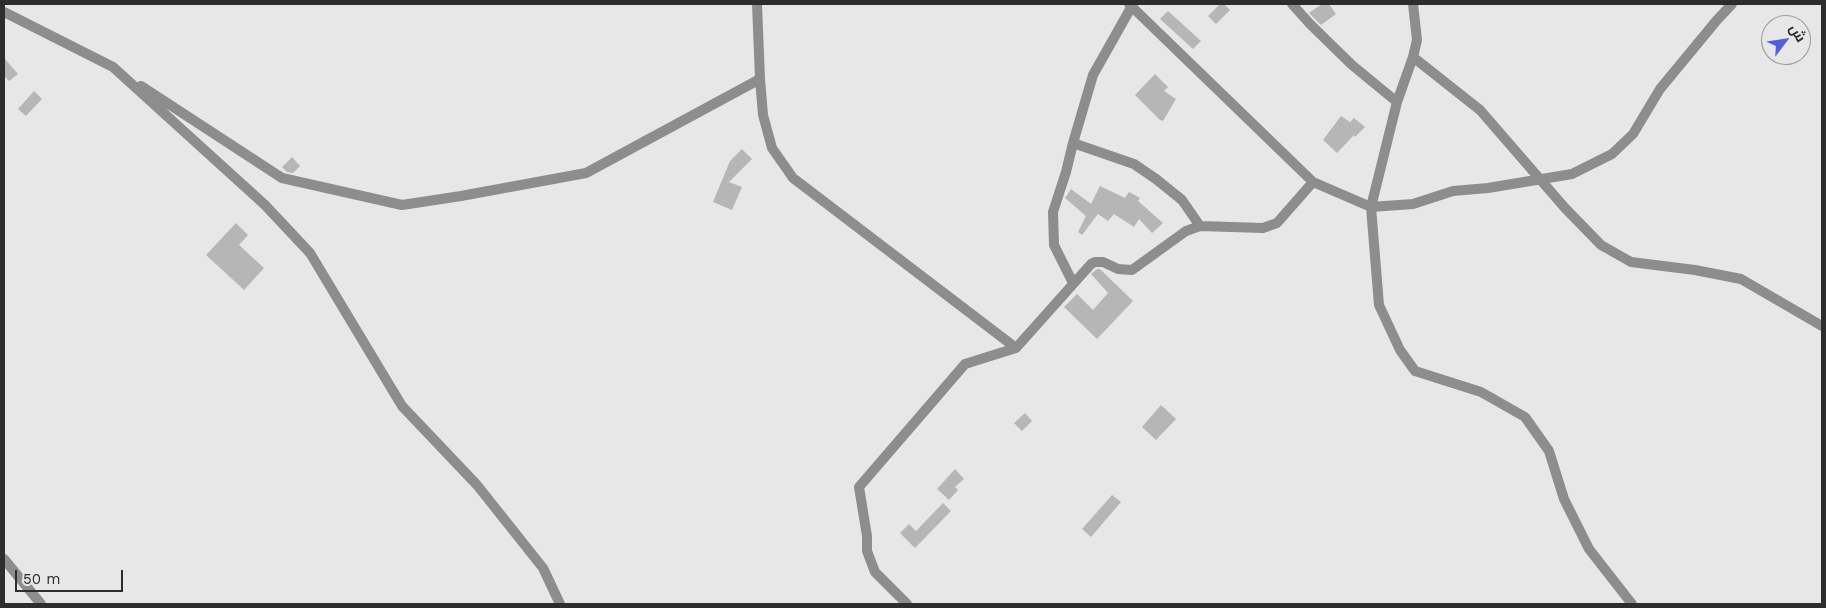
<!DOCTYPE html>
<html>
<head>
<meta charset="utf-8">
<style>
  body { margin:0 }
  #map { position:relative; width:1826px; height:608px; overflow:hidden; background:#e7e7e8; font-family:"Work Sans",Cairo,sans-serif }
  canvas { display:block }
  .frame { position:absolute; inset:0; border:5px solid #2d2d2e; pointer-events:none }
  .north { position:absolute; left:1761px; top:15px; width:50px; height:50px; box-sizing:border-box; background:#e7e7e8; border:1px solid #9d9d9e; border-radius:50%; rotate:59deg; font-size:14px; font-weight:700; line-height:20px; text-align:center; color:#2d2d2e }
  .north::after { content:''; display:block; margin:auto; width:18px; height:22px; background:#535fd6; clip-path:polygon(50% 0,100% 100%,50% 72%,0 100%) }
  .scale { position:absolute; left:15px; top:570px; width:108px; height:22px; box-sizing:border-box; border:2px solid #2d2d2e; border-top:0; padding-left:6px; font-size:15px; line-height:18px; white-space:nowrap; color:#2d2d2e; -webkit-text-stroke:4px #e7e7e8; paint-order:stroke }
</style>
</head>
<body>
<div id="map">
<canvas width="1826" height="608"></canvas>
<div class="frame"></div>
<div class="north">ش</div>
<div class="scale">50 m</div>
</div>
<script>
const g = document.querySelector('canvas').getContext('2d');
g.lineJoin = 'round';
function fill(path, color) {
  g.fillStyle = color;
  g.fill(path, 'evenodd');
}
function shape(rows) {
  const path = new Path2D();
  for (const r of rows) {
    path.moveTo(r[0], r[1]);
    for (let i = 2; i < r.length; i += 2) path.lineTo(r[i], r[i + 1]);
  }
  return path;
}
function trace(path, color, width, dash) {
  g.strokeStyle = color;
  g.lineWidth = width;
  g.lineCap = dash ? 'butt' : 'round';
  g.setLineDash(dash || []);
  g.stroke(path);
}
fill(shape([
  [1220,4,1224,4,1230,10,1216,24,1208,16],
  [1322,4,1329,4,1336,14,1321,25,1309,13],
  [1168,11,1201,41,1193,49,1160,19],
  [4,58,18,74,9,81,4,76],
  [1155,74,1168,87,1164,91,1176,99,1163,121,1160,120,1135,95],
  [34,91,42,99,26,116,18,109],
  [1341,116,1350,122,1354,118,1365,127,1355,137,1354,135,1337,153,1323,140],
  [742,149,752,159,729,182,742,187,732,210,713,202,730,161],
  [292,157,300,166,293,173,287,172,282,167],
  [1100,186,1125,198,1129,192,1140,198,1138,201,1163,223,1152,233,1139,219,1134,227,1114,214,1108,221,1098,214,1082,235,1078,232,1086,216,1065,198,1071,189,1091,204],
  [236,223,248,235,239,245,264,268,244,290,206,255],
  [1097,269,1100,269,1133,301,1097,339,1064,307,1077,294,1093,310,1108,293,1091,274],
  [1161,405,1176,419,1156,440,1142,427],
  [1025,413,1032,421,1022,431,1014,423],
  [955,469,964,479,955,487,958,490,949,500,937,489],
  [1112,495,1121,502,1091,537,1082,529],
  [943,503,951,511,915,548,900,533,909,524,916,531]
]), '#b6b6b7');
trace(shape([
  [757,4,760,79,763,115,772,148,793,178,1016,348],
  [1129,4,1313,182,1371,207,1413,204,1453,191,1488,188,1572,174,1612,154,1633,134,1660,89,1717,20,1732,4],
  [1292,4,1310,24,1352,65,1397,102],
  [1413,4,1417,40,1413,57,1397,102,1371,207,1379,305,1400,350,1415,371,1481,392,1525,417,1549,451,1564,499,1589,549,1632,604],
  [4,12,113,67,265,205,310,253,402,406,477,485,543,568,560,604],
  [1413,57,1480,110,1565,208,1601,245,1631,262,1695,270,1741,279,1822,326],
  [141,86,282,178,402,205,461,196,586,173,760,79],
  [1073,143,1134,164,1156,179,1182,200,1200,226],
  [1073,283,1054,245,1053,212,1066,172,1073,143,1093,75,1133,4],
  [4,559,41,604],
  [907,604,875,572,867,551,867,536,859,487,965,364,1016,348,1091,264,1095,262,1103,262,1118,269,1132,270,1186,231,1200,226,1263,228,1277,223,1313,182]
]), '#8e8d8e', 10);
</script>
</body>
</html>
